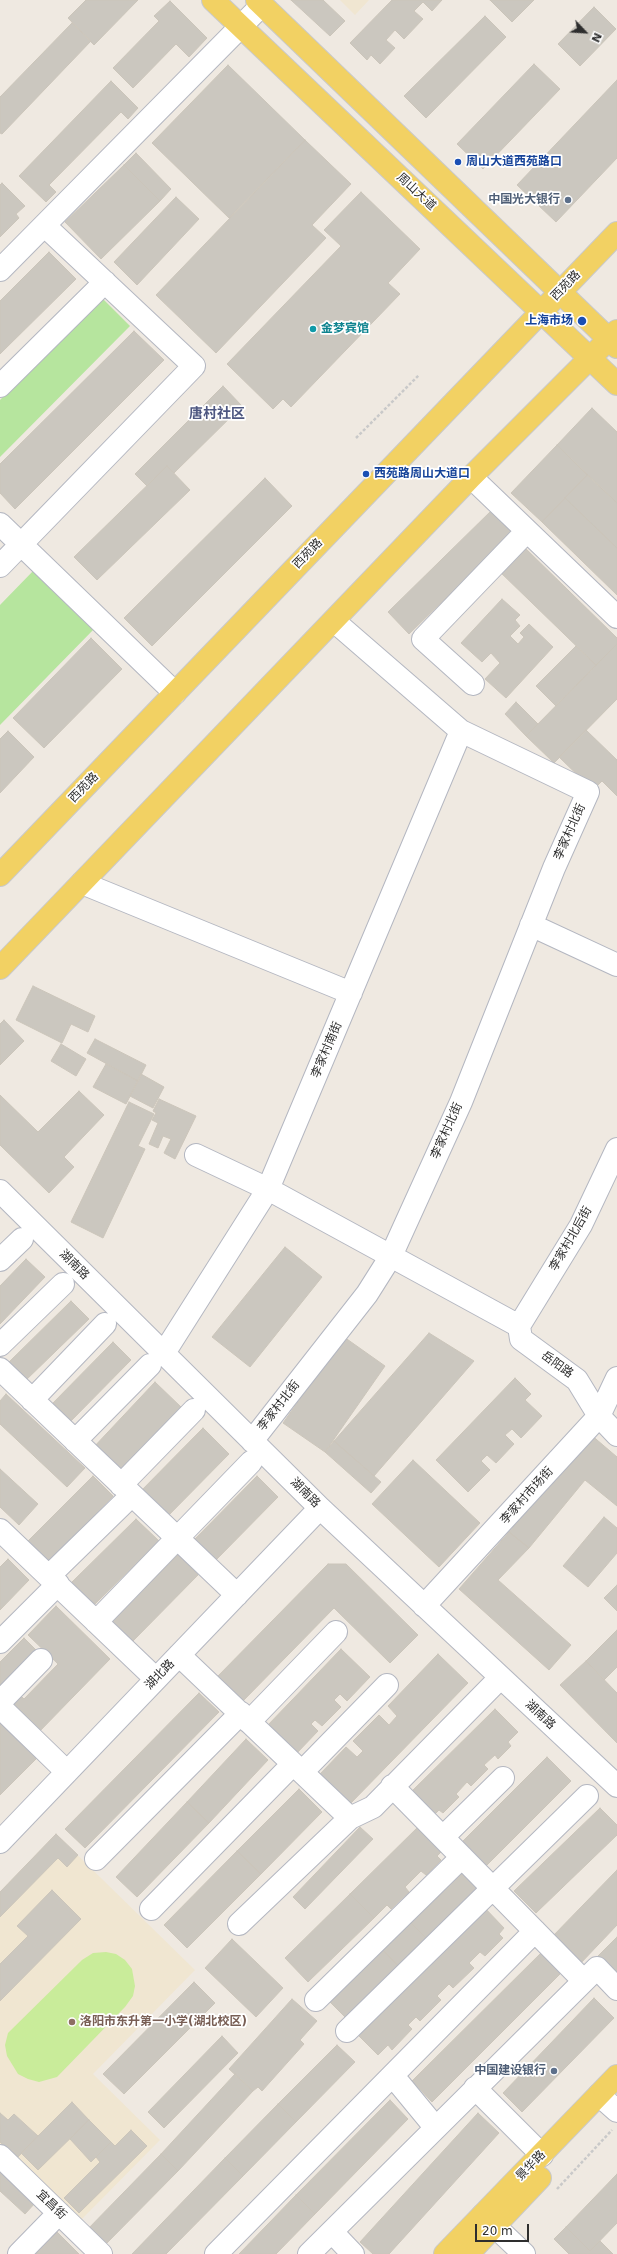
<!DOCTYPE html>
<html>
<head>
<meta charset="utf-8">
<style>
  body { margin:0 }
  #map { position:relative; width:617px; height:2254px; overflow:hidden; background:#efe9e1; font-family:"DejaVu Sans",sans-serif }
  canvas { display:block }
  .north { position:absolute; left:565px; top:12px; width:40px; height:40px; -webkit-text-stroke:3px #fff; paint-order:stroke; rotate:115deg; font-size:11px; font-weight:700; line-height:16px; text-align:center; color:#2e2e2e }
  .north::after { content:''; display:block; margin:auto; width:14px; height:18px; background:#2e2e2e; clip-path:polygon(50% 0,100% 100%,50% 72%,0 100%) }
  .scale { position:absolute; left:475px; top:2224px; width:54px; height:18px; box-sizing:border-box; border:2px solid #2e2e2e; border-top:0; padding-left:5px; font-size:12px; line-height:14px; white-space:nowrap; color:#2e2e2e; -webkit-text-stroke:3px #fff; paint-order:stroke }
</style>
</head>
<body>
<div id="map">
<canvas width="617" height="2254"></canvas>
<div class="north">N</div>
<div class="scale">20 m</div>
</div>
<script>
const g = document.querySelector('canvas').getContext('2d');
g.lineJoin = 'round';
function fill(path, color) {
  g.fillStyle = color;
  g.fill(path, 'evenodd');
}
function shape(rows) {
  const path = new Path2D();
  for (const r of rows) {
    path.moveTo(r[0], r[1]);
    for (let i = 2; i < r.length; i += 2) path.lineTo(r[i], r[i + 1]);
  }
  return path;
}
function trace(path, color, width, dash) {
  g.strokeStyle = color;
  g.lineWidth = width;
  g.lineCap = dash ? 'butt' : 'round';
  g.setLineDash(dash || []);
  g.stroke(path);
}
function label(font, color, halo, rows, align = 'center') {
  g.font = font + ' "DejaVu Sans","Noto Sans SC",sans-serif';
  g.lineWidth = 3.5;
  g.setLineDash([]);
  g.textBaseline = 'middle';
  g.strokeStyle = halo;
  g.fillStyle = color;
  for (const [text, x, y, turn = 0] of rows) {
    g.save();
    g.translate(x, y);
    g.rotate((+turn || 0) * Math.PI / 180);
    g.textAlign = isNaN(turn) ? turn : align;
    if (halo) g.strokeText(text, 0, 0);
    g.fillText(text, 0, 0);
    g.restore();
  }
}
fill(shape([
  [340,0,369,0,355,15],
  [56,1834,195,1970,93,2074,160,2140,79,2222,0,2148,0,1892]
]), '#f0e6d1');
fill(shape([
  [101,297,130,326,0,457,0,400],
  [34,570,94,629,0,725,0,605]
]), '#b6e59e');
fill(shape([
  [106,1952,116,1954,125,1960,132,1969,135,1986,133,1996,125,2007,57,2077,39,2082,28,2079,18,2074,7,2056,5,2045,8,2033,82,1960,93,1953]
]), '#c9ec9a');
const building = shape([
  [86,0,138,0,94,45,68,18,86,0],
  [291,0,323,0,345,21,330,36,291,0],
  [392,0,442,0,432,11,423,2,414,11,423,19,404,39,395,30,386,40,395,48,380,64,371,55,367,60,350,43,392,0],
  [490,0,534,0,512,22,490,0],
  [170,1,207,38,189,57,176,44,133,88,113,68,159,21,154,16,170,1],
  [594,7,616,29,580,66,558,44,594,7],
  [485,16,506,37,426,118,404,96,485,16],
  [72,23,91,41,2,134,0,133,0,97,72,23],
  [534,64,560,89,483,169,457,144,534,64],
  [228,65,305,140,229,218,152,143,228,65],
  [617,80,617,158,556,222,517,185,617,80],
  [111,81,138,108,128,119,121,112,49,185,56,192,46,202,19,176,111,81],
  [305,140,351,184,312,225,326,238,216,353,156,295,305,140],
  [136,153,171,189,160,201,124,165,136,153],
  [124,165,160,201,101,259,65,222,124,165],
  [2,183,25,206,16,214,19,218,0,237,0,185,2,183],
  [361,192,420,249,388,283,400,294,291,407,283,399,273,409,227,364,341,246,324,230,361,192],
  [176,197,199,219,137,285,114,262,176,197],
  [49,252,76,279,0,354,0,301,49,252],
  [134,331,164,360,15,509,0,493,0,464,134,331],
  [223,386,242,406,174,473,167,466,147,486,135,474,223,386],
  [592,408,617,432,617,503,557,445,592,408],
  [557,445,587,475,542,522,511,493,557,445],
  [167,466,190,490,97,580,74,557,167,466],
  [587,475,617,503,617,548,565,498,587,475],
  [265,478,292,506,152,646,124,618,265,478],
  [565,498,617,548,617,595,542,522,565,498],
  [493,509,515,531,409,634,388,612,493,509],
  [522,545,617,638,617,644,596,665,498,570,522,545],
  [502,599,520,615,515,620,520,626,510,636,518,644,524,637,520,633,529,624,553,647,506,698,485,679,500,663,491,653,482,662,461,643,502,599],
  [91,638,122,669,44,748,13,718,91,638],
  [617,644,617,699,554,763,526,736,617,644],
  [576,646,596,665,556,706,536,686,576,646],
  [516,702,538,724,526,736,505,714,516,702],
  [586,730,617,760,617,796,602,781,593,790,559,757,586,730],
  [8,731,34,757,0,793,0,739,8,731],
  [33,986,95,1016,88,1032,71,1024,62,1043,16,1020,33,986],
  [4,1020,24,1041,0,1065,0,1024,4,1020],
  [95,1039,146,1065,138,1081,87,1053,95,1039],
  [61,1044,86,1059,76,1076,51,1061,61,1044],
  [106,1064,138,1081,126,1104,93,1087,106,1064],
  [141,1074,164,1087,153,1108,130,1096,141,1074],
  [79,1091,104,1115,64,1157,74,1167,49,1193,0,1145,0,1095,38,1132,79,1091],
  [159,1099,196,1116,175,1159,164,1153,171,1139,163,1136,158,1148,149,1144,158,1123,152,1120,156,1113,153,1111,159,1099],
  [129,1102,154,1114,138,1146,145,1149,103,1238,71,1222,129,1102],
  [285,1247,322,1277,250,1367,212,1337,285,1247],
  [26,1259,45,1277,0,1324,0,1286,26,1259],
  [71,1301,89,1319,24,1382,7,1364,71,1301],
  [429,1333,474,1361,374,1476,334,1441,429,1333],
  [344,1337,385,1366,325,1452,283,1423,344,1337],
  [113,1342,131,1360,68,1424,50,1406,113,1342],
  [515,1378,531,1394,525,1400,542,1416,521,1438,512,1429,505,1435,514,1444,496,1463,487,1455,481,1461,490,1470,468,1492,436,1460,515,1378],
  [155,1382,181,1407,118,1473,92,1449,155,1382],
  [6,1394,85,1468,67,1487,0,1424,0,1401,6,1394],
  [203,1428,229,1454,163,1521,137,1495,203,1428],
  [590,1434,617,1457,617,1506,585,1480,529,1548,509,1532,590,1434],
  [334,1441,381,1482,371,1493,325,1452,334,1441],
  [413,1460,480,1523,439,1567,372,1504,413,1460],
  [0,1469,38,1504,19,1525,0,1507,0,1469],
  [93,1476,113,1496,48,1562,27,1542,93,1476],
  [257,1476,278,1497,214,1562,193,1541,257,1476],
  [604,1517,617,1528,617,1553,588,1587,563,1566,604,1517],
  [136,1519,159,1541,93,1606,71,1583,136,1519],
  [509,1532,529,1548,498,1580,571,1645,549,1670,459,1589,509,1532],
  [178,1555,198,1575,132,1642,112,1621,178,1555],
  [8,1559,29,1580,0,1610,0,1567,8,1559],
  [328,1564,346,1564,418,1635,390,1663,334,1608,242,1702,217,1677,328,1564],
  [617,1585,617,1611,604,1598,617,1585],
  [56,1606,110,1659,37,1734,5,1703,16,1691,24,1699,58,1664,28,1635,56,1606],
  [617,1630,617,1667,604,1680,586,1661,617,1630],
  [24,1638,38,1652,0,1690,0,1662,24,1638],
  [341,1649,370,1677,347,1701,340,1694,334,1700,341,1707,322,1726,315,1720,311,1724,318,1731,296,1754,267,1726,341,1649],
  [438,1654,468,1683,349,1805,319,1775,346,1747,357,1757,363,1751,353,1741,379,1715,389,1725,397,1716,388,1706,438,1654],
  [586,1661,617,1693,617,1743,560,1685,586,1661],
  [199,1693,219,1712,85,1848,65,1829,199,1693],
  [495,1709,518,1732,508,1742,511,1746,498,1759,495,1755,484,1765,488,1769,471,1786,467,1782,456,1794,459,1797,443,1813,439,1810,431,1818,408,1795,495,1709],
  [0,1719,38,1757,0,1795,0,1719],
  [246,1739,268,1760,209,1823,187,1802,246,1739],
  [547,1757,571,1781,485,1867,461,1843,547,1757],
  [299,1789,322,1812,261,1874,237,1851,299,1789],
  [187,1802,209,1823,137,1897,116,1877,187,1802],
  [600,1808,617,1825,617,1835,536,1913,514,1891,600,1808],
  [420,1825,444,1849,437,1856,441,1860,426,1875,421,1871,405,1887,409,1892,391,1909,387,1905,374,1918,350,1894,420,1825],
  [360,1827,373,1839,305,1909,293,1897,360,1827],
  [56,1834,78,1855,67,1867,58,1858,0,1917,0,1892,56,1834],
  [237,1851,261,1874,187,1948,164,1925,237,1851],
  [617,1870,617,1925,579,1965,551,1938,617,1870],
  [464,1872,480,1888,427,1939,411,1923,464,1872],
  [52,1890,81,1919,0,2001,0,1964,28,1936,17,1926,52,1890],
  [350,1894,374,1918,308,1982,285,1958,350,1894],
  [482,1905,504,1928,499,1934,503,1938,485,1956,480,1952,469,1963,474,1968,453,1988,449,1984,437,1996,441,2000,420,2021,416,2017,408,2025,412,2029,392,2050,388,2045,378,2055,356,2033,482,1905],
  [411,1923,427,1939,399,1967,383,1950,411,1923],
  [617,1937,617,1971,615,1973,598,1956,617,1937],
  [232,1939,283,1988,256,2017,205,1968,232,1939],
  [383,1950,399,1967,346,2018,330,2002,383,1950],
  [544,1950,564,1970,432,2102,412,2081,544,1950],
  [194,1982,215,2003,124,2094,103,2074,194,1982],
  [594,1998,614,2018,522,2112,503,2093,594,1998],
  [292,1999,317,2021,300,2040,304,2044,262,2091,258,2087,253,2091,229,2069,292,1999],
  [222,2036,238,2053,164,2128,148,2112,222,2036],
  [337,2045,355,2062,296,2122,278,2104,337,2045],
  [235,2074,253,2091,178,2171,161,2154,235,2074],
  [390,2100,408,2119,315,2214,296,2195,390,2100],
  [72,2102,89,2120,38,2170,21,2153,72,2102],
  [278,2104,296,2122,243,2176,225,2158,278,2104],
  [0,2113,8,2120,14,2114,38,2136,17,2158,0,2142,0,2113],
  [478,2113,499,2133,389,2254,373,2254,360,2242,478,2113],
  [89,2120,111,2142,91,2162,70,2139,89,2120],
  [131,2130,147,2146,79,2213,64,2198,100,2162,96,2157,111,2142,115,2146,131,2130],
  [161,2154,178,2171,102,2248,85,2232,161,2154],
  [225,2158,243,2176,166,2254,132,2254,225,2158],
  [0,2167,36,2202,25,2214,0,2191,0,2167],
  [617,2174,617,2223,590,2251,566,2227,617,2174],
  [296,2195,315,2214,276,2254,239,2254,296,2195],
  [566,2227,590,2251,600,2241,613,2254,569,2254,554,2239,566,2227],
  [57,2232,79,2254,36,2254,57,2232]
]);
fill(building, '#cbc7bf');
trace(building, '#cbc5ba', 1);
const minor = shape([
  [0,270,262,5],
  [0,386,105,282],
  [471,477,617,617],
  [0,524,175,693],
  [0,566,194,366,45,226],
  [473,684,423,639,527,531],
  [82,883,351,993],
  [531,925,617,965],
  [196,1155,268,1189,519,1326,521,1339,577,1380,599,1416,617,1435],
  [0,1191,320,1508,617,1786],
  [0,1260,22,1239],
  [519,1326,581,1225,617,1149],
  [0,1345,63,1284],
  [164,1353,268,1189,461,731],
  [0,1369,237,1595],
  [32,1400,105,1324],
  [75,1441,150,1365],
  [252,1441,367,1294,391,1256,461,1102,554,868,588,792,461,731,334,621],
  [121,1485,194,1410],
  [0,1530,156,1679],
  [49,1576,132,1495],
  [424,1606,599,1416,617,1378],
  [96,1622,251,1462],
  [0,1642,58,1584],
  [179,1655,350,1818],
  [0,1702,41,1660],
  [0,1707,67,1772],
  [249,1722,336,1632],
  [302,1772,387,1685],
  [392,1786,583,1980],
  [443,1837,503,1778],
  [0,1842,320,1508],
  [96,1859,241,1713],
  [151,1909,293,1764],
  [239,1924,350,1818,373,1807,500,1678],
  [316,2000,462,1857],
  [347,2031,587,1796],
  [393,2076,435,2127],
  [475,2088,542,2155],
  [599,2095,617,2111],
  [0,2156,101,2254],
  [483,2215,524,2254],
  [332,2232,353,2254],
  [19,2254,59,2213],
  [216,2254,535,1931],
  [309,2254,597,1968,617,1989]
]);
const major = shape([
  [213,0,617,384],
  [257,0,617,347],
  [0,875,617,233],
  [0,968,471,477,617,331],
  [445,2254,617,2076],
  [468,2254,540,2178]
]);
trace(minor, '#b4b7c1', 24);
trace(major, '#c9c9c9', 24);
trace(shape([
  [356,438,419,375],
  [557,2189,612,2130]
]), '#c9c9c9', 2.5, [3, 2]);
trace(minor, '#fff', 22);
trace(major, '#f2d163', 22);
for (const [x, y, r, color] of [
  [458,162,4,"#1a4fb4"],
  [568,200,4,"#5c6f8a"],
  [582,321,5,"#1a4fb4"],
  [313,329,4,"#0f9aa8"],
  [366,474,4,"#1a4fb4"],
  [72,2022,4,"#8d6e63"],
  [554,2071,4,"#5c6f8a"]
]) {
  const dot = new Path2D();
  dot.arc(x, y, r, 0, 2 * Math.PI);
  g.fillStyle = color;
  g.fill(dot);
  trace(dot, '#fff', 1.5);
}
label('bold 12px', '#164399', '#fff', [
  ["周山大道西苑路口",466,162],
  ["上海市场",573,321,"right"],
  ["西苑路周山大道口",374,474]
], 'left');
label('12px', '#2e2e2e', '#fff', [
  ["周山大道",416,192,43],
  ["西苑路",566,286,-46],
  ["西苑路",308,554,-46],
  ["西苑路",84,788,-46],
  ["李家村北街",570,832,-66],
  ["李家村南街",327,1050,-67],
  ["李家村北街",447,1131,-66],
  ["李家村北后街",571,1239,-60],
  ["湖南路",74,1265,45],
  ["岳阳路",557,1365,36],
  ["李家村北街",279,1406,-52],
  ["湖南路",305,1493,45],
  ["李家村市场街",527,1496,-48],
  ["湖北路",160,1675,-46],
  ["湖南路",540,1715,43],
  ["景华路",531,2166,-46],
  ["宜昌街",51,2205,44]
]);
label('bold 12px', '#4e5e75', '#fff', [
  ["中国光大银行",560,200],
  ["中国建设银行",546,2071]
], 'right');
label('bold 12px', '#0d838f', '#fff', [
  ["金梦宾馆",321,329]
], 'left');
label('bold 12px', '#785e54', '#fff', [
  ["洛阳市东升第一小学(湖北校区)",80,2022]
], 'left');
label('bold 14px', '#4d5680', '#fff', [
  ["唐村社区",217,414]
]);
</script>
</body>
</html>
